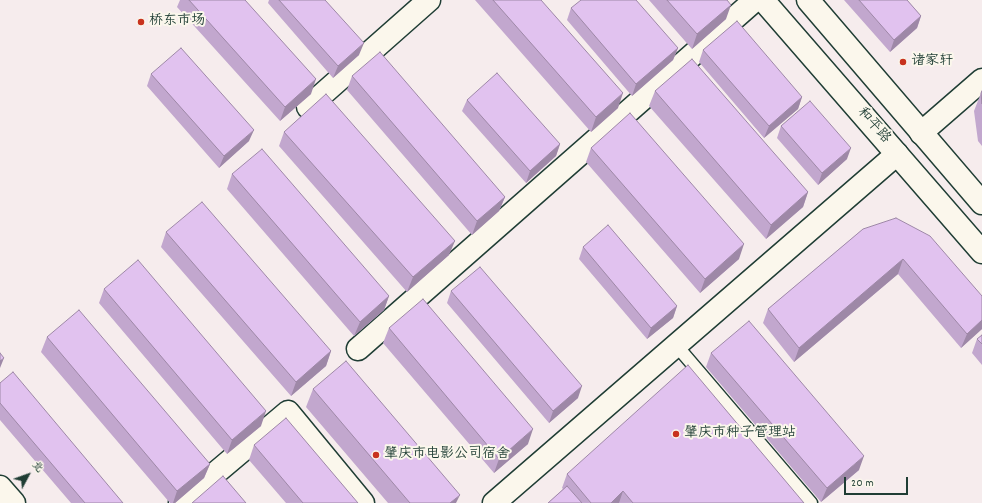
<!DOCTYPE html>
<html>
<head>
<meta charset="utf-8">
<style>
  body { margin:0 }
  #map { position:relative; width:982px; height:503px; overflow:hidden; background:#f6eced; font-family:Dekko,"LXGW WenKai TC",sans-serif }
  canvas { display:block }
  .north { position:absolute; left:8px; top:455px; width:40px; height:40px; -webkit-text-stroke:3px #fbf7ec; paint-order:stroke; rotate:49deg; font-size:11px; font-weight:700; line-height:16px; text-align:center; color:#1f3d34 }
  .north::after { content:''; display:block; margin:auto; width:14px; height:18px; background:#1f3d34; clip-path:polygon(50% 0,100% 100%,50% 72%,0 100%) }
  .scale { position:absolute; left:844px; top:477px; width:64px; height:18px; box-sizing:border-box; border:2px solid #1f3d34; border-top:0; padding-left:5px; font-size:12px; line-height:14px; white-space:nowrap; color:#1f3d34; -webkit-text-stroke:3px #fbf7ec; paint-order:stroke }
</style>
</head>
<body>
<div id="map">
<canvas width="982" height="503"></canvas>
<div class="north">北</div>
<div class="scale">20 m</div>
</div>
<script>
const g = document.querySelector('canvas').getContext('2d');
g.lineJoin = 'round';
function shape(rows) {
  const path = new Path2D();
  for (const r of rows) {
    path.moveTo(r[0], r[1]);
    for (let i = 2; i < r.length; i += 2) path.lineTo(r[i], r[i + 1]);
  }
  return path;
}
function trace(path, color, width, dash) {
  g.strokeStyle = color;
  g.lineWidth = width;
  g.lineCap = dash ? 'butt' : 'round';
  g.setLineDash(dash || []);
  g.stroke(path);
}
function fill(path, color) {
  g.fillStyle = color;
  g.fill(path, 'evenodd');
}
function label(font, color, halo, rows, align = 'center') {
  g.font = font + ' Dekko,"LXGW WenKai TC",sans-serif';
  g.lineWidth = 4;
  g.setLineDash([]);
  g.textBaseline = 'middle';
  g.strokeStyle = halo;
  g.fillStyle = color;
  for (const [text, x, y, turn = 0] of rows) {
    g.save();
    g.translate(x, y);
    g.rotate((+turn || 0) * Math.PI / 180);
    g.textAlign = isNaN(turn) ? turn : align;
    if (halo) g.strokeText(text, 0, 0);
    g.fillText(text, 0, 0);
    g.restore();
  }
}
const service = shape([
  [676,345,811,503]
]);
const minor = shape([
  [308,107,429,0],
  [921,133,982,80],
  [358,349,755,0],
  [0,487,14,503],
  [180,503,288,412,363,503],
  [494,503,897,154]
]);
const secondary = shape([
  [763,0,982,252],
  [808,0,982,203]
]);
trace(service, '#1f3d34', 15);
trace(minor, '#1f3d34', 25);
trace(secondary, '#1f3d34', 25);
trace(service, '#fbf7ec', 12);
trace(minor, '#fbf7ec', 22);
trace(secondary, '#fbf7ec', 22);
fill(shape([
  [180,0,245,0,311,94,280,121,177,7],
  [269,0,325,0,359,55,333,78,268,3],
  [475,0,541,0,618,108,591,132],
  [649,0,727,0,726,19,692,49],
  [844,0,907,0,921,16,917,28,890,52],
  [571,8,678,48,673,60,632,96,567,20],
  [703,50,802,97,798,109,764,138,699,62],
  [151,74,249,141,219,168,147,86],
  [352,76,505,197,499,211,472,235,347,90],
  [655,91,808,192,803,207,766,239,649,106],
  [982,91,982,146,978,141,974,111,981,93],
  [467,100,560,144,556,156,526,183,462,111],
  [781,126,847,159,818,185,777,138],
  [284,132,449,255,407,292,279,146],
  [591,148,739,259,700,293,586,162],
  [232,174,389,296,384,310,354,336,227,189],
  [863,229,982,296,982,329,961,348,898,274,794,362,763,323,768,309],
  [166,232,331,351,326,366,291,396,161,247],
  [583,247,677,306,673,318,647,339,579,259],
  [104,289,261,426,227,454,99,303],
  [451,291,578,398,549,423,447,303],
  [389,328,528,444,494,473,383,343],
  [982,335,982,365,972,353,977,339],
  [47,337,210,464,204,478,175,503,170,503,41,352],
  [711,353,859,470,821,502,706,367],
  [0,383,123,503,71,503,0,420],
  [313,389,456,503,388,503,306,407],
  [254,445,358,503,286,503,249,460],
  [567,474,804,503,548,503,563,489,562,488]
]), '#c2a7ce');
fill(shape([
  [731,5,726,19,692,49,697,34],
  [921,16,917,28,890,52,894,40],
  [364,43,359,55,333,78,338,66],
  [678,48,673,60,632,96,636,84],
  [316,79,311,94,280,121,285,107],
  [623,93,618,108,591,132,596,117],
  [802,97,798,109,764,138,769,126],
  [254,130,249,141,219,168,224,156],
  [560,144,556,156,526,183,530,171],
  [851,148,847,159,818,185,822,173],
  [808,192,803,207,766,239,771,225],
  [505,197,499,211,472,235,477,221],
  [455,241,449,255,407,292,413,277],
  [744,244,739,259,700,293,705,279],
  [903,259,898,274,794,362,799,348],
  [389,296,384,310,354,336,360,322],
  [677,306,673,318,647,339,651,328],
  [982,320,982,329,961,348,967,334],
  [331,351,326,366,291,396,296,382],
  [4,358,0,368,0,361],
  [582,386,578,398,549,423,553,411],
  [266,411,261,426,227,454,232,440],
  [533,429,528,444,494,473,499,459],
  [864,456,859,470,821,502,827,488],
  [210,464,204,478,175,503,173,503,177,491],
  [623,491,619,503,611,503],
  [460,495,456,503,450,503]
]), '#9e88a7');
const building = shape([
  [189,0,245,0,316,79,285,107,189,0],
  [279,0,325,0,364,43,338,66,279,0],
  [493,0,541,0,623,93,596,117,493,0],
  [581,0,636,0,678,48,636,84,571,8,581,0],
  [667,0,727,0,731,5,697,34,667,0],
  [859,0,907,0,921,16,894,40,859,0],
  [737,21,802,97,769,126,703,50,737,21],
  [181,48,254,130,224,156,151,74,181,48],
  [380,52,505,197,477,221,352,76,380,52],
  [692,59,808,192,771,225,655,91,692,59],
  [497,73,560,144,530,171,467,100,497,73],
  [982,91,982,104,981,93,982,91],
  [326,94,455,241,413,277,284,132,326,94],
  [810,101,851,148,822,173,781,126,810,101],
  [630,113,744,244,705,279,591,148,630,113],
  [262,149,389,296,360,322,232,174,262,149],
  [202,202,331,351,296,382,166,232,202,202],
  [896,218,930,236,982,296,982,320,967,334,903,259,799,348,768,309,863,229,896,218],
  [608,225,677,306,651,328,583,247,608,225],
  [138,260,266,411,232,440,104,289,138,260],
  [480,267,582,386,553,411,451,291,480,267],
  [423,299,533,429,499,459,389,328,423,299],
  [79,310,210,464,177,491,47,337,79,310],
  [749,321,864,456,827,488,711,353,749,321],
  [982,335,982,344,977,339,982,335],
  [0,353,4,358,0,361,0,353],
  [346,361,460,495,450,503,410,503,313,389,346,361],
  [688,365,804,503,633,503,623,491,611,503,591,503,567,474,688,365],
  [13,372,123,503,85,503,0,403,0,383,13,372],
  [286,418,358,503,303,503,254,445,286,418],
  [223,476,246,503,192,503,223,476],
  [567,486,582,503,548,503,567,486]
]);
fill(building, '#e1c2ef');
trace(building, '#9e88a7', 1);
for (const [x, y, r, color] of [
  [141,22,4,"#c8321e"],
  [903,62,4,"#c8321e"],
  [676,434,4,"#c8321e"],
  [376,455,4,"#c8321e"]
]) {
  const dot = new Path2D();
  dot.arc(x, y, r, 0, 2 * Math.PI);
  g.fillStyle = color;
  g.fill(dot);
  trace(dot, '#fbf7ec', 1.5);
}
label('14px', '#1f3d34', '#fbf7ec', [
  ["桥东市场",149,22],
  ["诸家轩",911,62],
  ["肇庆市种子管理站",684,434],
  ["肇庆市电影公司宿舍",384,455]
], 'left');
label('14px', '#1f3d34', '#fbf7ec', [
  ["和平路",873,126,49]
]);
</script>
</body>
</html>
